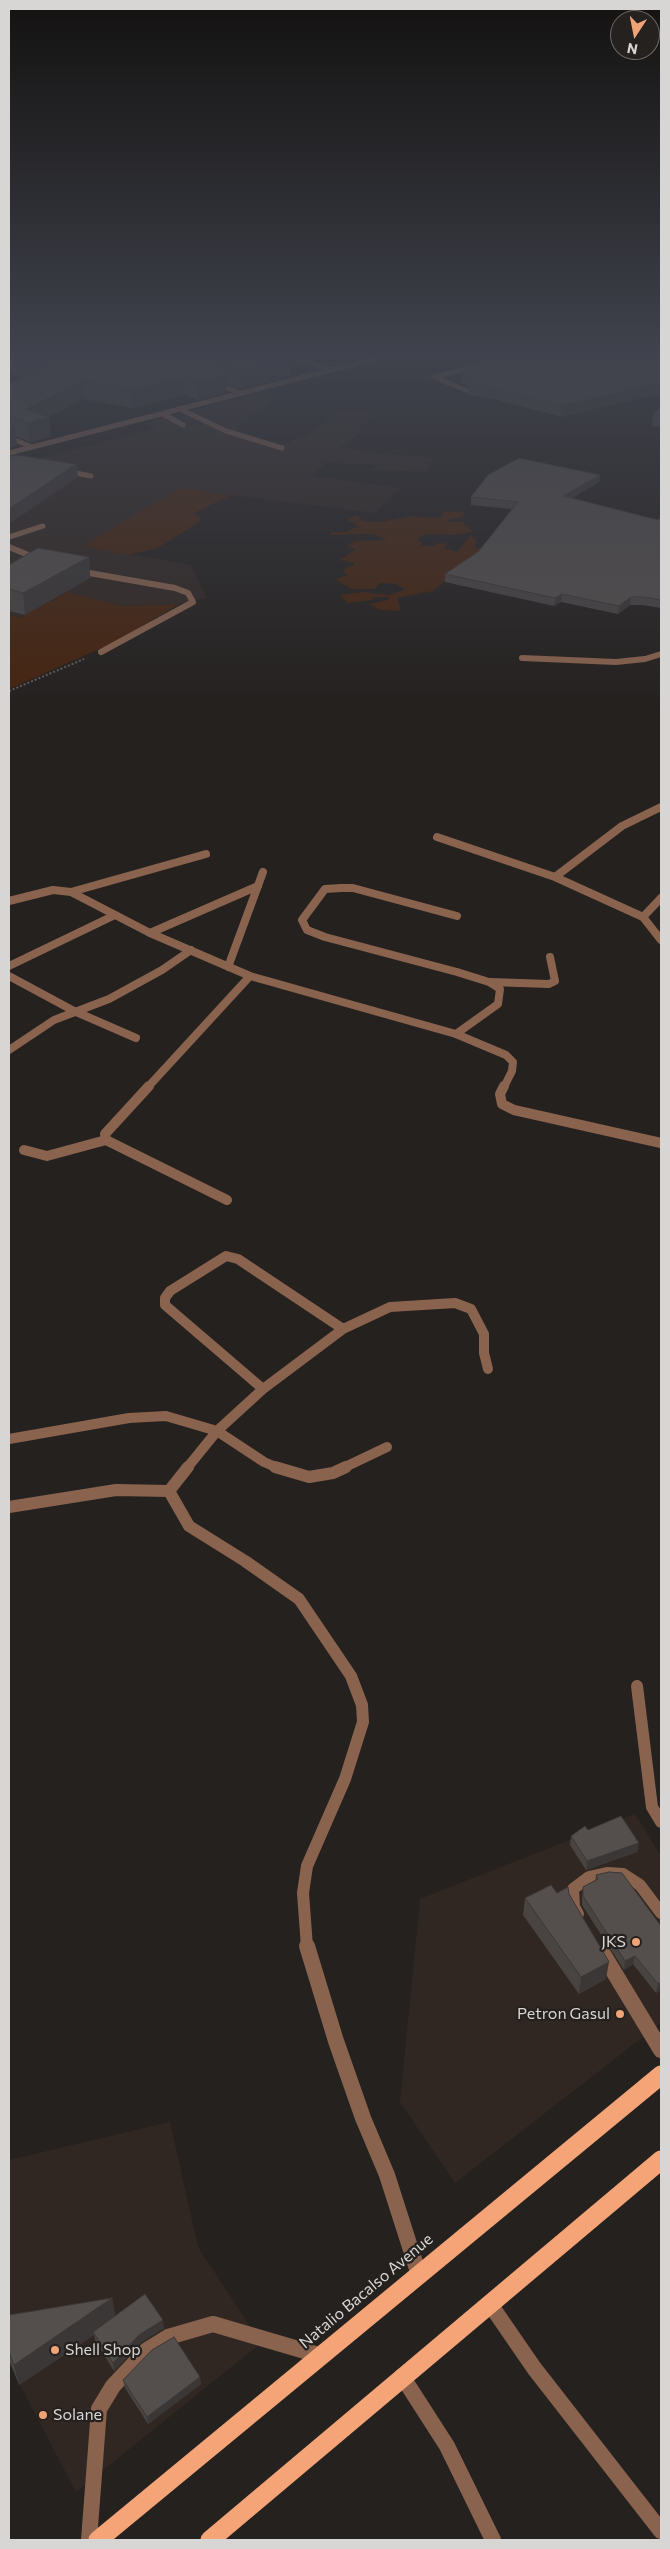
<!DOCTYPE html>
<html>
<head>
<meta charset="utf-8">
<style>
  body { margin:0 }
  #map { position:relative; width:670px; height:2549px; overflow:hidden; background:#25211f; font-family:Commissioner,sans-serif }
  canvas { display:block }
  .frame { position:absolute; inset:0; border:10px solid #d8d6d4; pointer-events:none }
  .north { position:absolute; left:610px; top:10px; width:50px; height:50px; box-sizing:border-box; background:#25211f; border:1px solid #6d6967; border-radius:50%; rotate:191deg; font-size:14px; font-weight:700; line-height:20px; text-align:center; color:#d8d6d4 }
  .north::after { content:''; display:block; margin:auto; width:18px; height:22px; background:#efa377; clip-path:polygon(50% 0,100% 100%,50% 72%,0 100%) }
</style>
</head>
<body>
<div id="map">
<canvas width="670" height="2549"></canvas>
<div class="frame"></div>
<div class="north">N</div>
</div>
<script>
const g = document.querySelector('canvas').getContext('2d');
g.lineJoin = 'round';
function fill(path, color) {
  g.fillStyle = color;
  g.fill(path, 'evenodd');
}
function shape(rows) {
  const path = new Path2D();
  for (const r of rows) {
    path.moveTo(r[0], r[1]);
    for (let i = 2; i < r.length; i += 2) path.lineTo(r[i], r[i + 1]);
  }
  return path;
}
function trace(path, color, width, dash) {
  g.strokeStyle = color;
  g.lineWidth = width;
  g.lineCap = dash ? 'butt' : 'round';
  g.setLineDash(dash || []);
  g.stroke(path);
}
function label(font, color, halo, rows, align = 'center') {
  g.font = font + ' Commissioner,sans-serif';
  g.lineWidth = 4.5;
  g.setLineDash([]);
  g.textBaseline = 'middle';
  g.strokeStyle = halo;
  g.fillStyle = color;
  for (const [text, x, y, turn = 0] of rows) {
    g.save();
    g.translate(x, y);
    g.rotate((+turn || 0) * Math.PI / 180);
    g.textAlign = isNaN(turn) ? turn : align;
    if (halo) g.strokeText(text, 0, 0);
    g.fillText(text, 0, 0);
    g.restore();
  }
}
fill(shape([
  [266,392,277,395,235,430,281,445,305,436,342,410,377,415,356,430,363,431,341,447,379,454,434,457,427,472,374,470,376,465,325,463,311,476,399,488,375,513,179,488,83,546,191,565,207,598,179,604,122,606,67,592,20,618,9,615,9,457,30,461,157,428,143,423],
  [635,1814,661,1856,661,2023,455,2183,400,2102,420,1899],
  [170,2122,198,2247,261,2343,76,2492,9,2364,9,2160]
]), '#312722');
fill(shape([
  [179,488,231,495,194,513,202,520,158,548,128,555,83,546],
  [444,511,464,512,463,517,444,521,462,522,474,532,451,535,427,534,418,538,423,546,434,546,440,543,448,544,444,548,457,552,471,535,477,541,474,548,484,549,475,558,433,591,397,598,401,611,380,610,369,604,388,600,389,597,373,597,371,600,348,603,340,595,363,592,389,595,405,590,396,584,380,583,374,589,351,589,336,579,348,575,344,573,345,568,355,565,353,563,340,560,356,549,347,546,355,541,387,540,373,534,330,535,332,532,346,532,358,526,347,519,357,515,363,521,381,522,411,516,431,518,441,517],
  [67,592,122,606,179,604,115,642,9,689,9,615,20,618]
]), '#46240f');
trace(shape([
  [9,691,84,659]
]), '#605c5a', 2, [2, 2]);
trace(shape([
  [276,352,332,370],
  [345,352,368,361],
  [224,387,241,393],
  [180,409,226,431,282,448],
  [163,414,183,425],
  [13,439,32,447],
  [65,471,91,476],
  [9,537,43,526]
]), '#8a634e', 5);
trace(shape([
  [9,547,38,559],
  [78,571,175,588,188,593,193,602,101,652]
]), '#8a634e', 6);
trace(shape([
  [643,917,661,898]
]), '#8a634e', 8);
trace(shape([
  [24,1150,47,1156,106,1140]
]), '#8a634e', 10);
trace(shape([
  [637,1686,652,1807,661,1822],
  [578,1914,574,1907,573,1889,589,1877,607,1873,623,1874,640,1885,661,1913]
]), '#8a634e', 12);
trace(shape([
  [603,1954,661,2050],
  [490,2304,534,2368,661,2531],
  [402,2376,447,2446,493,2540],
  [89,2540,99,2409,113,2386,147,2350,168,2337,213,2324,322,2356]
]), '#8a634e', 16);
trace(shape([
  [468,391,434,377,477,366]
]), '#8a634e', 5);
trace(shape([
  [522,658,616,662,645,659,661,654]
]), '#8a634e', 6);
trace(shape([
  [437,837,555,877,643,917,661,940],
  [555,877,622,826,661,807],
  [71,892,206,854],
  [9,901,53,890,71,892,150,933,250,976,456,1034,506,1055,513,1062,512,1071,504,1087],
  [150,933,258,886],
  [9,966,115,915],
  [228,967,263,872],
  [9,976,74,1011,136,1038],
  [490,982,549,984,555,981,550,957],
  [456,1034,498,1004,500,989,489,982,457,972,325,937,307,930,302,920,325,889,341,888,353,888,457,916],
  [9,1050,54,1020,109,999,162,970,191,950],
  [148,1087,250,976]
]), '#8a634e', 8);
trace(shape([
  [149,1086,105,1134,106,1140,227,1200],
  [504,1086,500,1094,502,1104,514,1110,661,1143],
  [263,1389,165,1305,165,1298,170,1291,226,1256,238,1259,343,1329],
  [9,1439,129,1418,166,1416,217,1431,264,1462,278,1468],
  [187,1468,217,1431,263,1389,343,1329,390,1307,455,1303,471,1309,484,1334,484,1353,488,1369],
  [343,1468,387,1447]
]), '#8a634e', 10);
trace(shape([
  [275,1467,309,1477,333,1473,346,1467],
  [169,1491,188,1467],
  [9,1507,116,1490,169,1491,189,1526,245,1561,299,1599,351,1676,362,1705,363,1722,345,1779,307,1866,303,1893,307,1947]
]), '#8a634e', 12);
trace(shape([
  [307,1946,336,2041,363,2118,387,2175,419,2275]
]), '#8a634e', 16);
trace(shape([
  [9,453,401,352]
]), '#8a634e', 5);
trace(shape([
  [98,2540,661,2075],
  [210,2540,661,2160]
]), '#f4a476', 19);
fill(shape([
  [9,352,265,352,291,376,242,389,226,384,226,392,198,400,185,395,132,408,83,399,48,417,51,436,30,442,16,436,17,445,9,448,9,383,24,378,9,373],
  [357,352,381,352,367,355],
  [547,352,661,352,661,393,561,417,494,399,468,395,469,387,461,383,461,373,510,356,529,355],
  [661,407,661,427,652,426,653,415],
  [600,475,599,482,572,498,658,520,661,517,661,608,643,605,630,605,618,614,561,602,554,606,445,582,445,574,478,552,512,509,471,505,471,497],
  [89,557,90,578,25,615,9,611,9,565],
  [588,1830,639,1843,637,1852,586,1870,570,1845,571,1836],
  [596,1875,661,1926,661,1990,656,1993,633,1964,624,1970,582,1905,582,1896,583,1887,595,1881],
  [557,1893,569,1894,606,1979,579,1994,523,1915,525,1898],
  [112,2298,115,2316,164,2328,140,2343,114,2371,95,2340,94,2335,19,2385,9,2360,9,2315],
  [123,2380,201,2384,148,2424,125,2388]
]), '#484442');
fill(shape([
  [367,352,381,352,367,355],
  [485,352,510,352,510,357,484,360],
  [290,359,291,376,242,389,241,371],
  [222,365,222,376,226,375,226,392,198,400,198,382,219,371],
  [184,377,185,395,132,408,131,390],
  [82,381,83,399,44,419,49,417,51,436,30,442,28,423,26,409],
  [661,382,661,393,561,417,561,406],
  [10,416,11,428,15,427,17,445,9,448,9,420],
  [76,464,78,477,9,524,9,509],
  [600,475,599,482,563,504,563,496],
  [89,557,90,578,25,615,23,593],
  [562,594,561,602,554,606,555,598],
  [631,597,630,605,618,614,619,606],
  [639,1843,637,1852,586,1870,587,1861],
  [635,1956,633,1964,624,1970,625,1961],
  [609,1962,606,1979,579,1994,581,1977],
  [661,1982,661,1990,656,1993,658,1984],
  [112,2298,116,2320,93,2332,94,2335,19,2385,14,2365],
  [163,2320,164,2328,140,2343,114,2371,113,2363,139,2335],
  [200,2377,201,2384,148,2424,147,2417]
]), '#3b3736');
const building = shape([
  [9,352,265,352,290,359,241,371,222,365,219,371,226,375,198,382,184,377,131,390,82,381,26,409,49,417,28,423,10,416,9,420,9,383,49,369,9,356,9,352],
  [537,352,586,352,661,361,661,382,561,406,494,388,469,385,472,382,472,378,461,373,473,362,489,358,529,355,537,352],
  [661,407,661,416,653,415,661,407],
  [9,424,15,427,9,429,9,424],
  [15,455,76,464,9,509,9,457,15,455],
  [519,458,600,475,563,496,658,520,661,517,661,600,644,597,631,597,619,606,562,594,555,598,445,574,478,552,518,502,471,497,488,475,519,458],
  [38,548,89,557,23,593,9,589,9,565,38,548],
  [621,1816,639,1843,587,1861,571,1836,585,1826,588,1830,621,1816],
  [609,1872,622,1873,661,1926,661,1982,658,1984,635,1956,625,1961,583,1896,583,1887,598,1879,596,1875,609,1872],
  [551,1885,557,1893,568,1887,569,1894,609,1962,581,1977,525,1898,551,1885],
  [145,2294,163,2320,139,2335,113,2363,93,2332,145,2294],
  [112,2298,14,2365,9,2352,9,2315,112,2298],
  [174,2337,200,2377,147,2417,123,2380,152,2350,174,2337]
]);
fill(building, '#544f4d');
trace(building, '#3b3736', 1);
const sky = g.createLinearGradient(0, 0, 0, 709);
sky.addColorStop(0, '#141211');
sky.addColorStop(0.5, '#40434d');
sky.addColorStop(1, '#40434d00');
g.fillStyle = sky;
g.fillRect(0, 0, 670, 709);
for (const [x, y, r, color] of [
  [636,1942,5,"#efa377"],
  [620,2014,5,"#efa377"],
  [55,2350,5,"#efa377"],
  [43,2415,5,"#efa377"]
]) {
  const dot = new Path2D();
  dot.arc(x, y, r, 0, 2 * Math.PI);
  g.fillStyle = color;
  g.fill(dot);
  trace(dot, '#25211f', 2);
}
label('16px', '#d8d6d4', '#25211f', [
  ["JKS",626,1942],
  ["Petron Gasul",610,2014],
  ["Shell Shop",65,2350,"left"],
  ["Solane",53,2415,"left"]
], 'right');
label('16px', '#d8d6d4', '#25211f', [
  ["Natalio Bacalso Avenue",366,2291,-40]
]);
</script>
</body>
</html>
